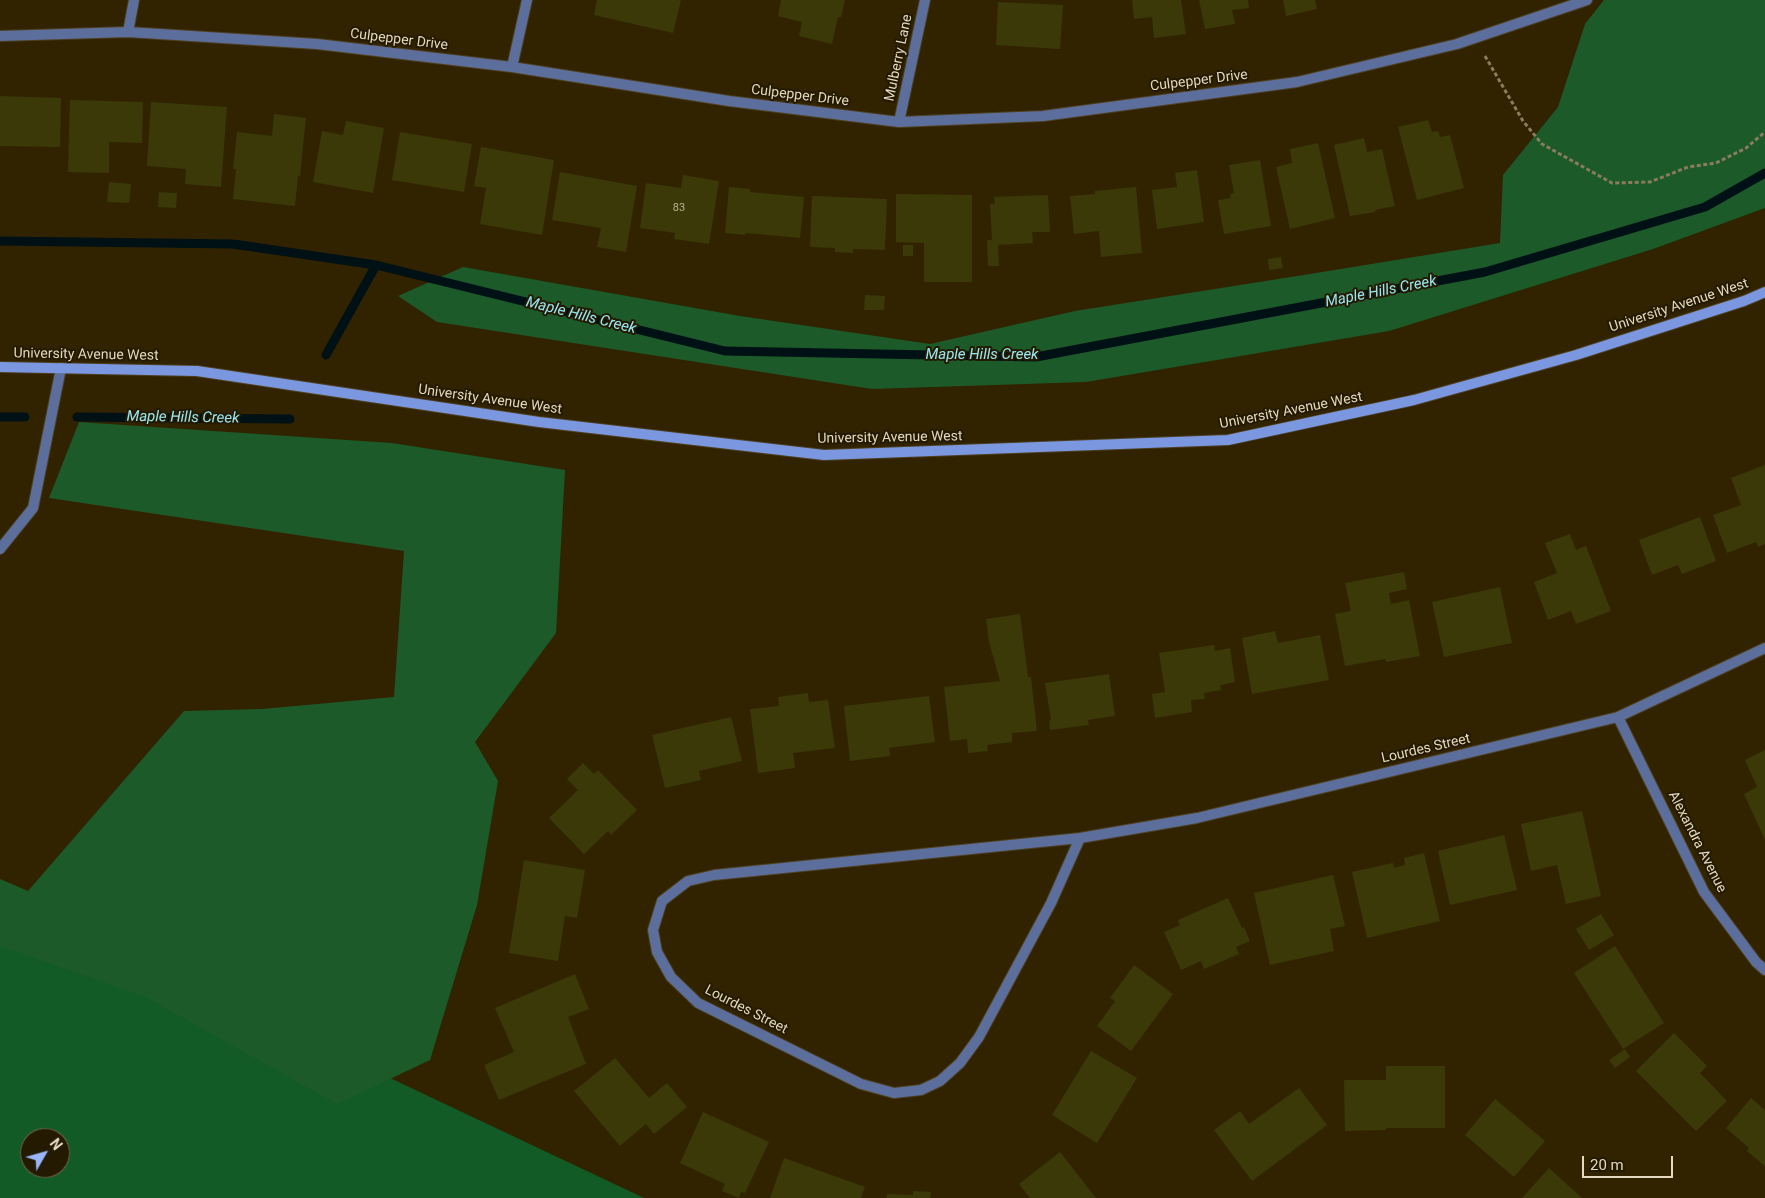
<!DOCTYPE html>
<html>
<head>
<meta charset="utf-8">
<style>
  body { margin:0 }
  #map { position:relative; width:1765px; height:1198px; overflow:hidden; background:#312300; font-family:Roboto,sans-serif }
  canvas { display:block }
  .north { position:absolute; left:20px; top:1128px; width:50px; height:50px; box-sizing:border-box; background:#241a02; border:1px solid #71664e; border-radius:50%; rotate:52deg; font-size:14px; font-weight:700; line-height:20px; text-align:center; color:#e4d9bf }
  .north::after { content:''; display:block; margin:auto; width:18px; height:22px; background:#99b5fd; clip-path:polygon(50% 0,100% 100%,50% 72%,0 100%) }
  .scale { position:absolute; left:1582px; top:1156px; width:91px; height:22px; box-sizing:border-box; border:2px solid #e4d9bf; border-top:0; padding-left:6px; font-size:15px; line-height:18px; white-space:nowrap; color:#e4d9bf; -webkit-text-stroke:4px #241a02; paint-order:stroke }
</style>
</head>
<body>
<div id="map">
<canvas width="1765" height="1198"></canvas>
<div class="north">N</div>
<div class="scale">20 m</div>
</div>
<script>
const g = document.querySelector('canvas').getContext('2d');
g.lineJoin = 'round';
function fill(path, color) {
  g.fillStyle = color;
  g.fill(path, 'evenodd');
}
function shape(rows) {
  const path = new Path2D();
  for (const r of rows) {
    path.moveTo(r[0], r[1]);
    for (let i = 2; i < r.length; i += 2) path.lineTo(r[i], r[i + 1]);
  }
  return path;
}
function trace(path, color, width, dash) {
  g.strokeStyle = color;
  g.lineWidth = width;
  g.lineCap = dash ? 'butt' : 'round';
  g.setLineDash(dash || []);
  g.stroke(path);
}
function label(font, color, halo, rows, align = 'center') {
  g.font = font + ' Roboto,sans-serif';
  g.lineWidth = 4;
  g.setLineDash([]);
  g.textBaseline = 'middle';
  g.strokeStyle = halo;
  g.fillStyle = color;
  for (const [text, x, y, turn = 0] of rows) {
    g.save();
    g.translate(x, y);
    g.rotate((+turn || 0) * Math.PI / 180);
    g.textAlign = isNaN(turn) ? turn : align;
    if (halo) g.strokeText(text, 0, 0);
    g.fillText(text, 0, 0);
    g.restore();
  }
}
fill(shape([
  [0,910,301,1036,644,1198,0,1198],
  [30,1138,60,1138,60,1168,30,1168]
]), '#135b26');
fill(shape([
  [1604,0,1765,0,1765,208,1653,249,1389,331,1086,382,872,389,437,322,398,296,463,267,740,316,930,344,1075,311,1310,274,1500,243,1503,175,1558,107,1585,24],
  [79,422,392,443,565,470,556,633,475,742,498,781,477,905,430,1060,337,1104,144,996,0,946,0,879,28,891,184,711,262,709,394,697,404,551,49,498]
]), '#1c5a2a');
trace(shape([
  [0,241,233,244,376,265,725,351,1036,357,1485,272,1705,207,1765,173],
  [326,355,376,265],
  [0,417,25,417],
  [77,417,290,419]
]), '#001115', 9);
fill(shape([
  [597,0,681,0,673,33,594,15],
  [781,0,845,0,841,17,838,17,832,44,799,36,802,22,778,16],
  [1132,0,1181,0,1186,34,1154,38,1152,17,1134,19],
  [1199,0,1248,0,1249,8,1232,10,1235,24,1205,29],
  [1283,0,1315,0,1317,9,1286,16],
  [998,2,1063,5,1060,49,996,45],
  [0,96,61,98,60,147,0,146],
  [70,100,143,102,142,143,109,142,109,173,68,172],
  [151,102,227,107,221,187,185,184,186,169,147,166],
  [274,114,306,118,300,176,298,176,295,206,233,199,236,169,233,169,237,132,272,136],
  [1428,120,1432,132,1438,131,1440,137,1450,135,1464,188,1417,200,1398,127],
  [346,121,384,128,373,193,313,182,322,131,343,135],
  [400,132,472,144,464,192,392,180],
  [1364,138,1367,152,1382,149,1395,206,1375,210,1375,212,1350,216,1334,145],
  [1318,143,1335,218,1290,229,1276,167,1292,163,1290,149],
  [481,147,554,160,542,235,480,224,486,188,474,186],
  [1260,160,1271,226,1224,234,1218,200,1231,198,1230,194,1234,193,1229,165],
  [1197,170,1204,222,1157,229,1152,190,1177,187,1175,173],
  [560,172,637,186,626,252,597,247,601,228,552,220],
  [683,175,719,181,709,244,674,239,675,233,640,228,646,183,681,188],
  [109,182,131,184,129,203,107,202],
  [729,187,750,189,750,192,804,197,800,238,746,233,745,235,725,233],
  [1136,187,1142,253,1101,257,1099,231,1074,234,1070,196,1095,194,1095,191],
  [159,192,177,193,176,208,158,207],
  [896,194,972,195,972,282,924,282,924,243,896,242],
  [1048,195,1050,232,1032,232,1033,243,998,245,999,266,988,266,987,240,992,240,990,204,995,204,994,197],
  [812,196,887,199,885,250,853,249,853,253,835,252,835,248,810,247],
  [903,245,913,245,913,256,903,256],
  [1281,257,1283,268,1269,270,1268,259],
  [865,295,885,296,884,310,864,310],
  [1765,465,1765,544,1758,547,1756,542,1727,553,1713,515,1741,505,1731,478],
  [1700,517,1716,561,1682,574,1678,565,1652,575,1639,540],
  [1570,534,1576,550,1586,546,1611,611,1576,624,1571,611,1548,620,1534,582,1557,573,1545,543],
  [1404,572,1407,589,1389,593,1391,604,1409,600,1420,656,1386,662,1385,659,1345,666,1335,614,1351,611,1345,583],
  [1500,587,1512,643,1444,657,1432,602],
  [1020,614,1028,677,1031,677,1037,731,1012,733,1012,742,987,745,988,751,968,753,967,739,950,741,944,687,1000,681,989,642,986,619],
  [1275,631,1278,643,1320,635,1329,680,1252,694,1242,638],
  [1214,645,1215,651,1230,648,1235,682,1220,685,1221,690,1204,693,1205,699,1191,700,1192,712,1155,718,1152,694,1165,692,1159,653],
  [1109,674,1115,716,1088,720,1089,725,1050,730,1049,721,1051,720,1045,683],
  [808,693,809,702,828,700,835,748,793,753,795,768,758,773,750,709,779,706,778,697],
  [929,696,935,742,889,748,890,756,850,761,844,706],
  [731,717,742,761,699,771,701,780,665,788,652,735],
  [1765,750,1765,840,1744,794,1757,787,1745,760],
  [583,763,594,774,598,770,637,810,611,835,608,831,584,854,549,818,578,790,567,779],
  [1582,811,1601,896,1566,904,1557,865,1531,871,1521,824],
  [1504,835,1517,890,1450,905,1438,851],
  [1424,853,1440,921,1367,938,1352,872,1393,863,1394,868,1405,865,1404,858],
  [524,860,585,870,577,918,565,916,558,961,509,953],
  [1333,875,1345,926,1330,929,1334,951,1270,965,1254,893],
  [1228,898,1242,928,1244,927,1250,941,1236,947,1239,954,1204,969,1201,961,1181,970,1164,932,1180,925,1178,920],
  [1601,914,1614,935,1589,950,1576,929],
  [1615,946,1664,1023,1623,1049,1574,973],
  [1134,965,1173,994,1131,1051,1097,1026,1115,1001,1110,998],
  [575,974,589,1009,568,1017,586,1064,499,1100,484,1065,514,1052,495,1008],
  [1674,1033,1707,1066,1700,1073,1727,1101,1696,1131,1636,1071],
  [1625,1049,1630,1057,1615,1068,1609,1060],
  [1091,1051,1137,1078,1097,1143,1052,1115],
  [615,1058,649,1098,667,1083,687,1107,654,1134,646,1124,620,1146,574,1091],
  [1386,1066,1445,1066,1445,1128,1386,1128,1386,1130,1345,1131,1344,1080,1386,1080],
  [1299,1088,1327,1125,1252,1181,1214,1130,1240,1111,1249,1124],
  [1751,1098,1765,1110,1765,1166,1747,1151,1749,1148,1726,1128],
  [1495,1099,1545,1141,1514,1177,1465,1135],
  [703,1112,769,1142,745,1193,741,1192,739,1198,722,1191,725,1184,680,1163],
  [1060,1152,1096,1198,1030,1198,1019,1184],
  [784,1158,865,1187,861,1198,770,1198],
  [1549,1168,1582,1198,1522,1198],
  [913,1191,931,1192,930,1198,887,1198,887,1194,913,1195]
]), '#3b3908');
const lane = shape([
  [0,549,33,508,61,368]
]);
const street = shape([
  [128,32,134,0],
  [0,36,128,32,317,44,512,67,729,101,899,122,1043,116,1297,82,1457,44,1587,0],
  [512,67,527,0],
  [899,122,925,0],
  [1618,717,1704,892,1756,962,1765,970],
  [1080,838,1051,903,979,1037,960,1063,940,1081,921,1090,894,1093,861,1084,698,1003,671,977,657,952,653,930,662,901,688,881,714,875,1080,838,1197,818,1618,717,1765,648]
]);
const secondary = shape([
  [0,367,197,371,539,422,824,455,1228,440,1414,400,1576,355,1744,301,1765,292]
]);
trace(lane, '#4e401f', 12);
trace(street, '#4e401f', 12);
trace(secondary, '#4e401f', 12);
trace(shape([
  [1485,56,1523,121,1542,144,1612,183,1650,182,1688,167,1716,163,1746,148,1765,132]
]), '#897d5e', 3, [4, 2.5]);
trace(lane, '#5c6e9b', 10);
trace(street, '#5c6e9b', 10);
trace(secondary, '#7b97e0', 10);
label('11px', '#bab191', null, [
  ["83",679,208]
]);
label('14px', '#e4d9bf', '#241a02', [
  ["Culpepper Drive",399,40,7],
  ["Mulberry Lane",899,58,-78],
  ["Culpepper Drive",1199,81,-7],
  ["Culpepper Drive",800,96,7],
  ["University Avenue West",1679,306,-18],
  ["University Avenue West",86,355,1],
  ["University Avenue West",490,400,8],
  ["University Avenue West",1291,411,-11],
  ["University Avenue West",890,438,-1],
  ["Lourdes Street",1426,749,-13],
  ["Alexandra Avenue",1697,842,63],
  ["Lourdes Street",746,1010,27]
]);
label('italic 15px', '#99e7f3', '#241a02', [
  ["Maple Hills Creek",1381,292,-11],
  ["Maple Hills Creek",581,316,14],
  ["Maple Hills Creek",982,355],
  ["Maple Hills Creek",183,418,1]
]);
</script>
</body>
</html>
